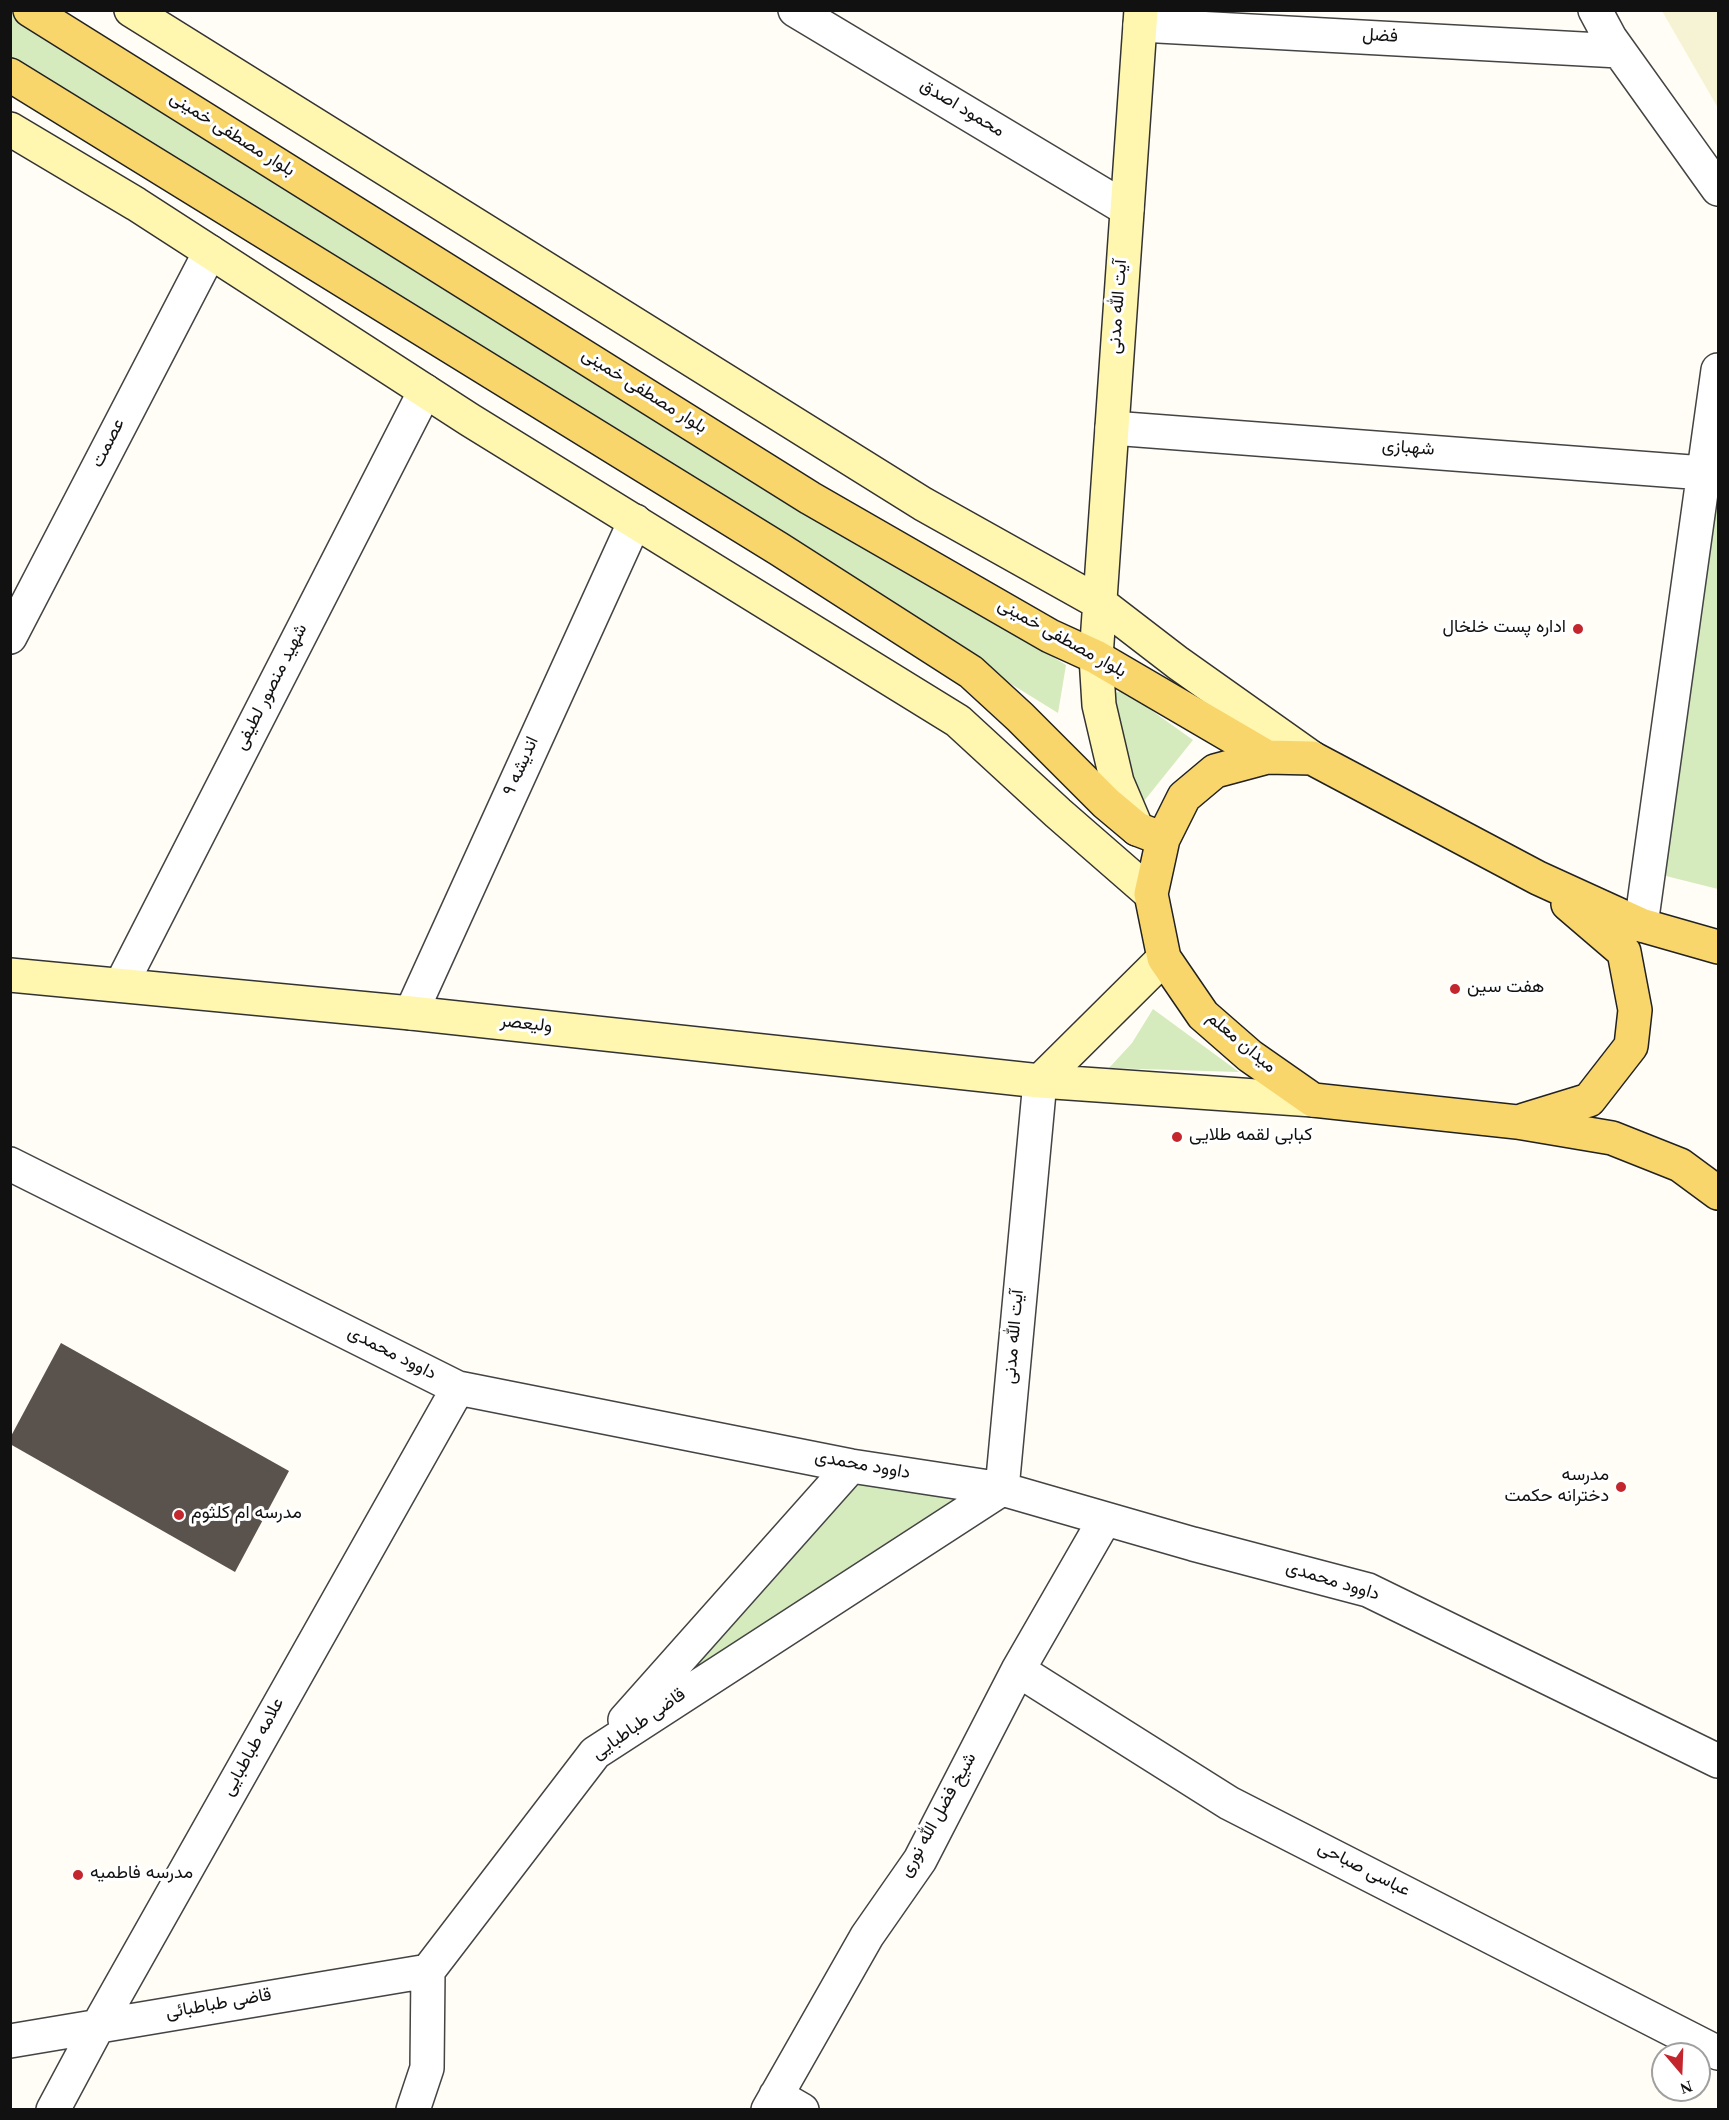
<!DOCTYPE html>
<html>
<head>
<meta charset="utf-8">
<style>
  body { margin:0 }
  #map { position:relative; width:1729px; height:2120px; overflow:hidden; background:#fffdf5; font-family:Georgia,serif }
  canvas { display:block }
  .frame { position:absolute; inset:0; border:12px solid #111; pointer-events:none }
  .north { position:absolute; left:1651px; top:2042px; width:60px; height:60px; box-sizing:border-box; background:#fff; border:2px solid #a0a0a0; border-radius:50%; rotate:161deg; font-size:16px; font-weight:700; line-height:24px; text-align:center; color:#111 }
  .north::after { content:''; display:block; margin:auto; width:21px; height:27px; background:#c4262e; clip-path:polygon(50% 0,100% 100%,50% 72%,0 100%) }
</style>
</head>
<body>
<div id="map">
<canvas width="1729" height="2120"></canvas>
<div class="frame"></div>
<div class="north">N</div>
</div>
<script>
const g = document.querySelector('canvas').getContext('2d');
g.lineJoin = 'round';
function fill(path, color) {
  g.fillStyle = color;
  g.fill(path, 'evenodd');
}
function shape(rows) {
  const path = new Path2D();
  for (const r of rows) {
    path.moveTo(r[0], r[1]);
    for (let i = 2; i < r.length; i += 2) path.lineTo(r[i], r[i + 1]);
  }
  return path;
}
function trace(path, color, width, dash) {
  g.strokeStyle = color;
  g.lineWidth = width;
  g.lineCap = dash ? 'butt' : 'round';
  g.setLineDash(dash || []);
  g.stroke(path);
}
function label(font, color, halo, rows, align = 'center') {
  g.font = font + ' Georgia,Vazirmatn,serif';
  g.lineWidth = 6;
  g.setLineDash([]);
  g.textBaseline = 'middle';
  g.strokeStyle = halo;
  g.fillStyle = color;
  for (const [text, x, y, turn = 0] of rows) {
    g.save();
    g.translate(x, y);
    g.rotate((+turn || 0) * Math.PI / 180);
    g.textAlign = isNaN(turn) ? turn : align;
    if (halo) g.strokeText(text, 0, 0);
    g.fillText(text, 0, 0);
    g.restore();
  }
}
fill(shape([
  [1662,11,1718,11,1718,108]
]), '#f6f3d4');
fill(shape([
  [10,13,1066,665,1058,713,11,65],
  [1718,470,1718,889,1658,874],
  [1123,690,1193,740,1140,806,1113,694],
  [1153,1009,1239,1072,1109,1068,1132,1043],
  [855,1481,961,1500,658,1697]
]), '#d5ebbd');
fill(shape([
  [61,1343,289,1471,235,1572,10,1444,10,1438]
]), '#5a524d');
const street = shape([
  [795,10,1127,209],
  [1595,10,1610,38,1718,189],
  [1140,25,1619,51],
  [1112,428,1704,473],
  [10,637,210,252],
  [1641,925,1718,370],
  [121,985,425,391],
  [411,1013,635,521],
  [10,1164,458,1388,851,1466,1002,1489,1193,1544,1368,1590,1718,1761],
  [1002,1489,1040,1081],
  [1018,1670,1229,1803,1718,2053],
  [625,1720,851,1466],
  [10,2041,428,1971],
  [776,2095,802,2110],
  [53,2110,98,2026,458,1388],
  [413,2110,427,2068,428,1971,595,1753,1002,1489],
  [768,2110,867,1936,920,1860,1018,1670,1105,1519]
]);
const secondary = shape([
  [131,10,923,504,1100,603,1178,663,1312,758],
  [10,129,136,204,470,420,958,721,1058,813,1151,894],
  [1137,829,1117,782,1099,705,1096,657,1141,10],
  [10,975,411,1013,1040,1081,1313,1100],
  [1040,1081,1164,958]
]);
const primary = shape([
  [30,10,810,498,1050,636,1096,657,1267,757],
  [10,75,779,549,971,672,1020,717,1106,803,1137,829,1163,839],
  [1718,947,1641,925,1538,878,1312,758,1267,757,1215,771,1184,797,1163,839,1151,894,1164,958,1203,1015,1250,1056,1313,1100,1517,1122,1612,1138,1680,1165,1718,1193],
  [1524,1120,1589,1100,1631,1046,1635,1010,1624,952,1568,904]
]);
trace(street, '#444', 36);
trace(secondary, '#333', 36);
trace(primary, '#222', 36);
trace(street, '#fff', 33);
trace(secondary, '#fff6b0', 33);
trace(primary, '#f9d66b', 33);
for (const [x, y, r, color] of [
  [1578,629,6,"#c4262e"],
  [1455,989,6,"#c4262e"],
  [1177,1137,6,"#c4262e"],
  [1621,1487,6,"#c4262e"],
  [179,1515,6,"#c4262e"],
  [78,1875,6,"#c4262e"]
]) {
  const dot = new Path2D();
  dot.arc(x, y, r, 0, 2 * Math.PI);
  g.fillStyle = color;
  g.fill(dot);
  trace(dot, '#fff', 2);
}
label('18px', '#111', '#fff', [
  ["فضل",1380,38,3],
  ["محمود اصدق",961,110,31],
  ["بلوار مصطفی خمینی",231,136,32],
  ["آیت‌ الله مدنی",1120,307,-86],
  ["بلوار مصطفی خمینی",643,393,32],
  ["عصمت",110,444,-63],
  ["شهبازی",1408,450,4],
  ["بلوار مصطفی خمینی",1061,640,29],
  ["شهید منصور لطیفی",273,688,-63],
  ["اندیشه ۹",523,767,-66],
  ["ولیعصر",526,1026,6],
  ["میدان معلم",1240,1044,40],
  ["آیت الله مدنی",1016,1337,-85],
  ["داوود محمدی",391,1355,27],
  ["داوود محمدی",862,1467,10],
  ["داوود محمدی",1332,1583,17],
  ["قاضی طباطبایی",640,1726,-35],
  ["علامه طباطبایی",255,1748,-61],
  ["شیخ فضل الله نوری",940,1816,-61],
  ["عباسی صباحی",1363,1871,27],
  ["قاضی طباطبائی",219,2006,-10]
]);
label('18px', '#111', '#fff', [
  ["اداره پست خلخال",1566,629,"right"],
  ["هفت سین",1467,989],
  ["کبابی لقمه طلایی",1189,1137],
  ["مدرسه",1609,1477,"right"],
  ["دخترانه حکمت",1609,1498,"right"],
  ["مدرسه ام کلثوم",191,1515],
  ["مدرسه فاطمیه",90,1875]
], 'left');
</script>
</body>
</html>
